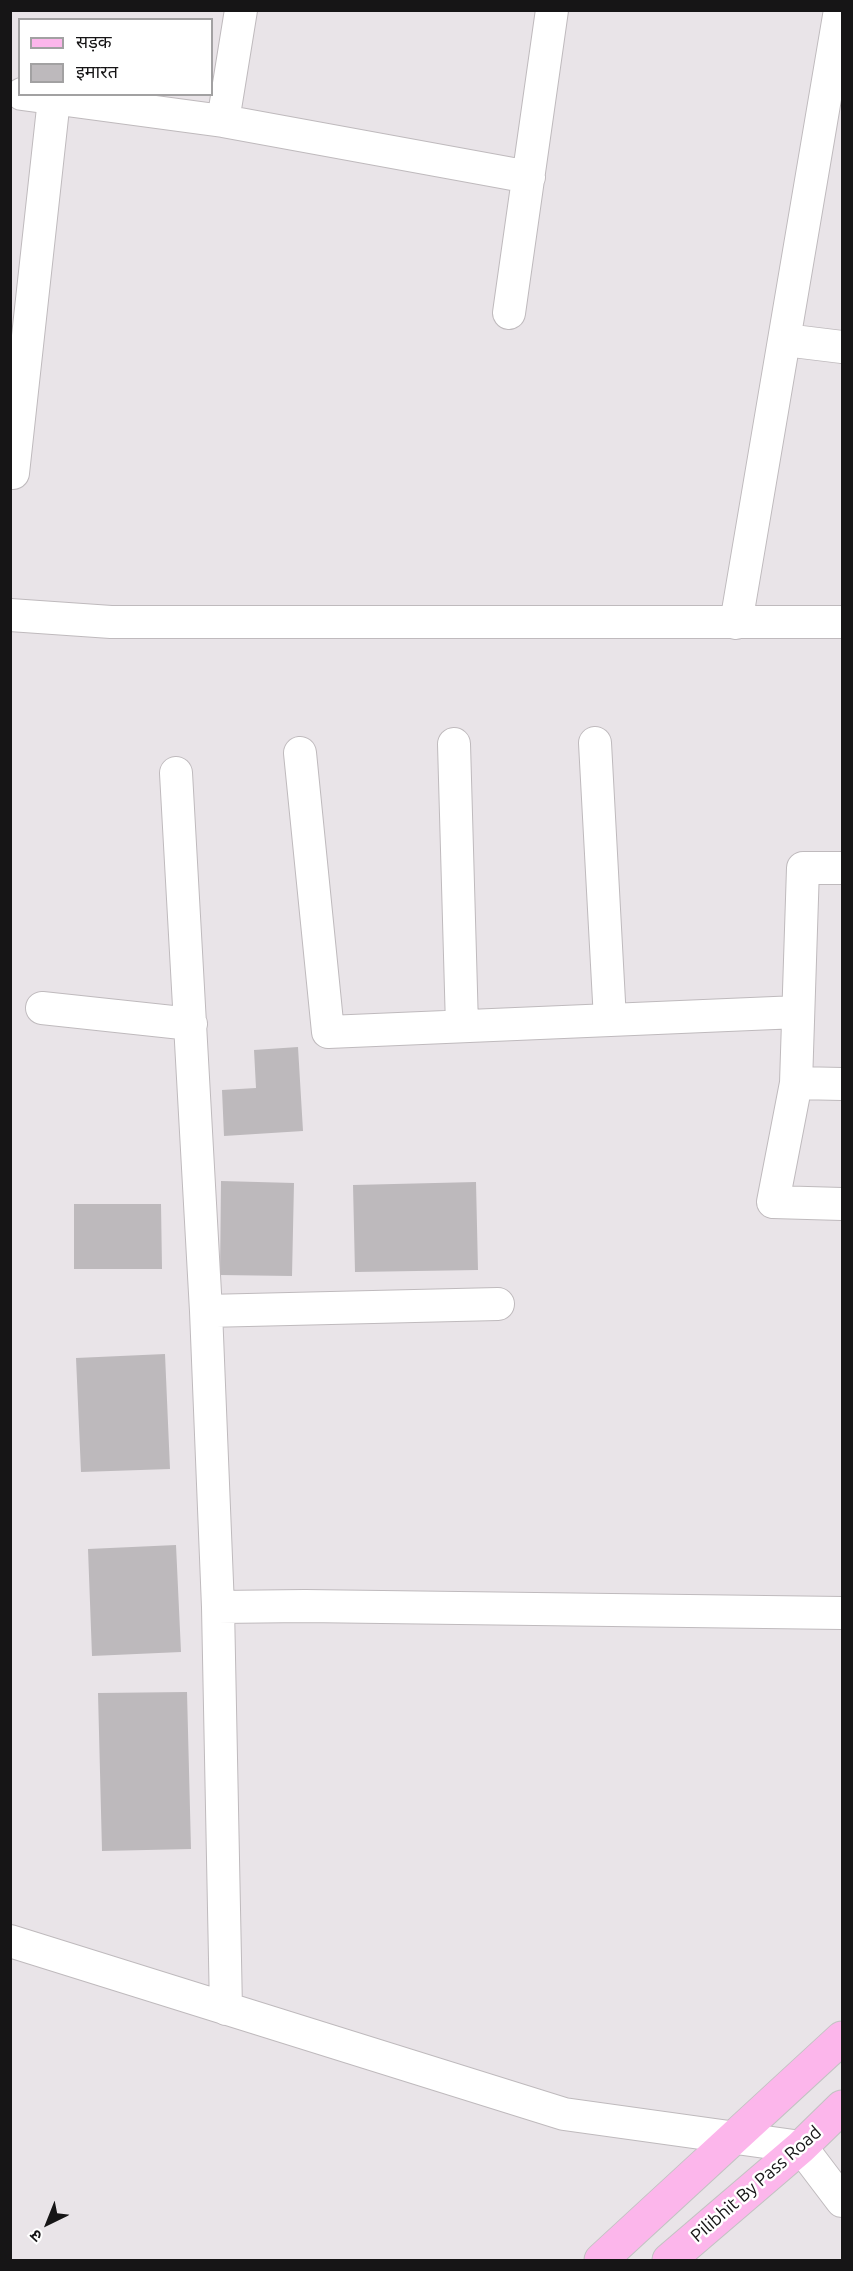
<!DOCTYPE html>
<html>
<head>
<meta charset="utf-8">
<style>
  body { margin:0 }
  #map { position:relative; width:853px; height:2271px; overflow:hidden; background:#e9e4e8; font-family:Ubuntu,"Noto Sans Devanagari",sans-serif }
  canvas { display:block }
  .frame { position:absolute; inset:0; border:12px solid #161516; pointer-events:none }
  .legend { position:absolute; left:18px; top:18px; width:195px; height:78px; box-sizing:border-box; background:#fff; border:2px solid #a2a1a2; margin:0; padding:8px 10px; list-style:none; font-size:18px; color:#161516 }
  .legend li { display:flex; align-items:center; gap:12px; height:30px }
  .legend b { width:30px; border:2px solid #a2a1a2 }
  .north { position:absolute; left:18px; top:2193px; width:60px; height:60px; -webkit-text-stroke:4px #fff; paint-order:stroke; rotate:223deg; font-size:16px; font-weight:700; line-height:24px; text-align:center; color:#161516 }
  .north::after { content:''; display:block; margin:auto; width:21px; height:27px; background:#161516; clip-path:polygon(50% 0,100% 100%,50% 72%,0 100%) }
</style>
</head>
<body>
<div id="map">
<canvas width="853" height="2271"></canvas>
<div class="frame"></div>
<ul class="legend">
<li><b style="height:8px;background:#fcb6eb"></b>सड़क</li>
<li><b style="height:16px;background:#bdb9bc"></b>इमारत</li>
</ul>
<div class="north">उ</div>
</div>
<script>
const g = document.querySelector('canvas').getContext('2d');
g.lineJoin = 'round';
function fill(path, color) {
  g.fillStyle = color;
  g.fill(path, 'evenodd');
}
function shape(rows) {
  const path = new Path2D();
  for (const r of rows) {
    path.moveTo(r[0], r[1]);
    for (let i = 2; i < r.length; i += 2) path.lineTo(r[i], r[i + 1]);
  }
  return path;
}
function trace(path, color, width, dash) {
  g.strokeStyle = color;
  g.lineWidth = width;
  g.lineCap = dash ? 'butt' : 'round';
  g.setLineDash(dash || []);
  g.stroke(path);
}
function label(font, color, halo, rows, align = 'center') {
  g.font = font + ' Ubuntu,sans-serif';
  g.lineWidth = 5;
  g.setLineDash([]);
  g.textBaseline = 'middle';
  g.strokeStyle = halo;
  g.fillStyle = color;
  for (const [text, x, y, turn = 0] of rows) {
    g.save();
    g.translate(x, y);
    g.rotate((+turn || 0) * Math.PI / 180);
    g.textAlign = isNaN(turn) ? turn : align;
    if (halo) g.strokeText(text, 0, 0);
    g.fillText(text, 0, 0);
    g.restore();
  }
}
fill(shape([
  [298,1047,303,1131,224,1136,222,1090,256,1088,254,1050],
  [221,1181,294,1183,292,1276,220,1275],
  [476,1182,478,1270,355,1272,353,1185],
  [74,1204,161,1204,162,1269,74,1269],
  [165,1354,170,1469,81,1472,76,1358],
  [176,1545,181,1652,92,1656,88,1549],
  [187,1692,191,1849,102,1851,98,1693]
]), '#bdb9bc');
const minor = shape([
  [22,94,223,121,529,177],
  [223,121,241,10],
  [509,313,552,10],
  [785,340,842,347],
  [10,472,13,473,54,99],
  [10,615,111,622,842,622],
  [736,623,840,10],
  [595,743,610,1020],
  [454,744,462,1026],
  [300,753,328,1032,798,1012],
  [176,773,206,1311,218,1607,226,2009],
  [842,868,803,868,796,1083,773,1202,842,1204],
  [42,1008,191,1024],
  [796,1083,842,1084],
  [206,1311,498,1304],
  [218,1607,305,1606,842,1613],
  [10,1941,564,2114,801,2147,842,2201]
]);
const primary = shape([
  [601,2260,842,2038],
  [669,2260,801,2147,842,2107]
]);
trace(minor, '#bfbabd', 34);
trace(primary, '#c2c2c2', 35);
trace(minor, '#fff', 32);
trace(primary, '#fcb6eb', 33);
label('18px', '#161516', '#fff', [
  ["Pilibhit By Pass Road",756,2184,-41]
]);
</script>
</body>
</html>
